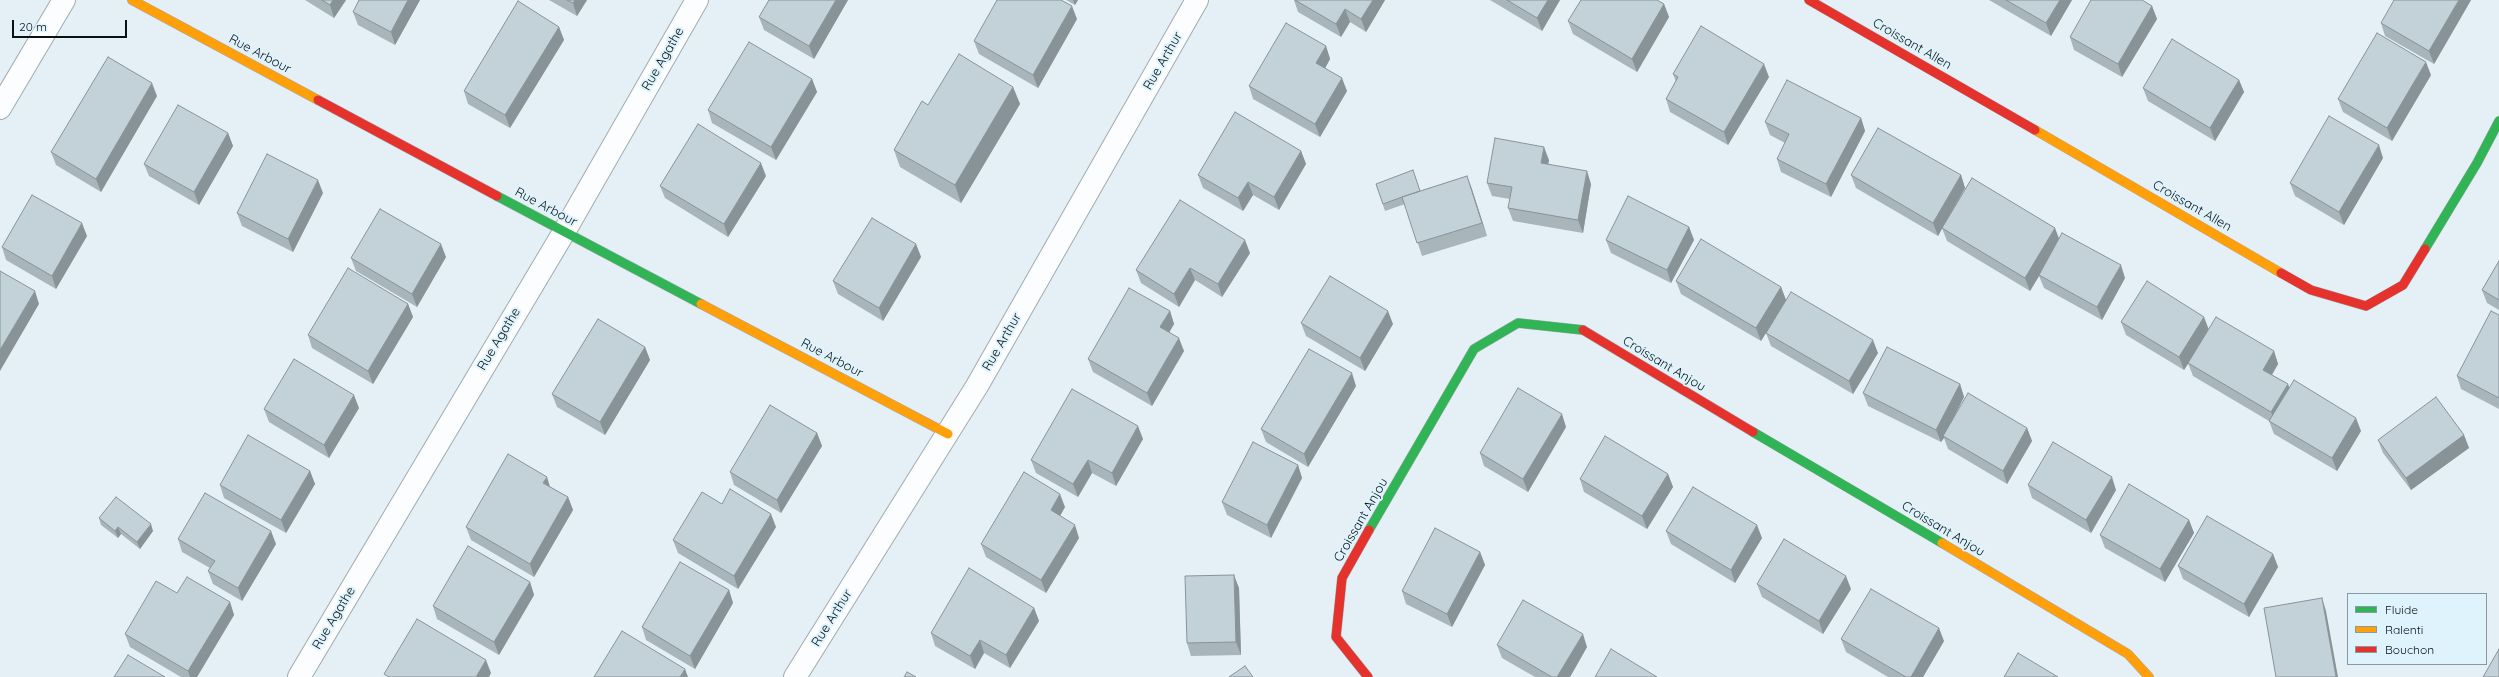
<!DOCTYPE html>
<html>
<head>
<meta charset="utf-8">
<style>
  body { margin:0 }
  #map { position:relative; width:2499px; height:677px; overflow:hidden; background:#e5f0f6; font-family:Quicksand,sans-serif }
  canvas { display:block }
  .legend { position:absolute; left:2347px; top:593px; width:140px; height:72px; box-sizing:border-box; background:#dff3fc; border:1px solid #8999a0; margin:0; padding:5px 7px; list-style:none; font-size:12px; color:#081115 }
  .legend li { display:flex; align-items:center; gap:8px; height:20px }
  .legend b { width:20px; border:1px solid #8999a0 }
  .scale { position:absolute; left:12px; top:20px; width:115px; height:18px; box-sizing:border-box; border:2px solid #081115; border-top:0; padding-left:5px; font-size:12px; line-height:14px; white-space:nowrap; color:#081115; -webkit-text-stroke:3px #dff3fc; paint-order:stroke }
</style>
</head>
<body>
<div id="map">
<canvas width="2499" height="677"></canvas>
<ul class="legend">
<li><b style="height:5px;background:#30b455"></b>Fluide</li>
<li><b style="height:5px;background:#ff9f0a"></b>Ralenti</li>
<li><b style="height:5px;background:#e5322d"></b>Bouchon</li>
</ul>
<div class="scale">20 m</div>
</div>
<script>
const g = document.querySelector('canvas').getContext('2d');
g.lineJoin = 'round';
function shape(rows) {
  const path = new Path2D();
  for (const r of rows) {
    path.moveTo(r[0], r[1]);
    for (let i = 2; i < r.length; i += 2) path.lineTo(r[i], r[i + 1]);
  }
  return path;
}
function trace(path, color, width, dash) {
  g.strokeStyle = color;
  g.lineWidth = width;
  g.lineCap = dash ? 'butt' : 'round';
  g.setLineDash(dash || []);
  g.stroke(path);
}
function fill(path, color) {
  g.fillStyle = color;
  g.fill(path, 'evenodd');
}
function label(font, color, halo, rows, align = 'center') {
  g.font = font + ' Quicksand,sans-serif';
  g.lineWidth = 4;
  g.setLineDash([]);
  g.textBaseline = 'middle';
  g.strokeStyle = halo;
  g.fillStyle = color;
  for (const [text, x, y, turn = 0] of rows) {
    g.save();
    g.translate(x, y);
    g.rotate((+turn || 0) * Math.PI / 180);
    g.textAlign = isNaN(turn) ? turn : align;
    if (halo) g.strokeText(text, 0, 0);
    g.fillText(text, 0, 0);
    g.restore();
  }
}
const street = shape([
  [0,108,64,0],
  [299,677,564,232,697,0],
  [795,677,977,386,1197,0]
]);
const fast = shape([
  [497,196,701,304],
  [2425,249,2477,163,2499,121],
  [1753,432,1942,543],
  [1369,530,1474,349,1518,323,1583,330]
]);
const slow = shape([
  [132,0,318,100],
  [2035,130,2281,273],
  [701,304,948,434],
  [1942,543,2128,654,2149,677]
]);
const jam = shape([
  [1809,0,2035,130],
  [318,100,497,196],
  [2281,273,2311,290,2366,306,2403,285,2425,249],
  [1583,330,1753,432],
  [1368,677,1336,637,1342,578,1369,530]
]);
trace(street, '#a1aaae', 24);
trace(fast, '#a1aaae', 10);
trace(slow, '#a1aaae', 10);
trace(jam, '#a1aaae', 10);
trace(street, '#fbfdfe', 22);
trace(fast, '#30b455', 9);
trace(slow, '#ff9f0a', 9);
trace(jam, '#e5322d', 9);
fill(shape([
  [305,0,346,0,334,18],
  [420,0,395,45,358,25,353,12],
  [549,0,587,0,577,16],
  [769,0,848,0,814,59,764,30,759,17],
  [1066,0,1078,0,1075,5],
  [1294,0,1385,0,1366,32,1350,22,1341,37,1298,12],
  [1490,0,1560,0,1542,31],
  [1989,0,2072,0,2051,36],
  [2471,0,2434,64,2385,36,2381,23],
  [1664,4,1669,17,1637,72,1573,34,1568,21],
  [2152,6,2157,19,2122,77,2074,50,2070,37],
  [1077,19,1038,88,979,54,974,41],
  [559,27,564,40,510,128,468,104,464,91],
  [1326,46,1330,59,1325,68,1347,91,1320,137,1253,99,1249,86],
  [1673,74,1769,77,1728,145,1670,112,1666,99,1676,82],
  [2431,75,2392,141,2343,112,2338,99],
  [812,79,817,92,776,160,712,123,708,110],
  [2239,80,2244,92,2215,141,2148,101,2143,88],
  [1013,87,1020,104,961,203,900,167,894,150,928,105],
  [157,96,101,192,56,165,51,152],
  [1861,118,1865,131,1831,197,1781,172,1777,159,1785,143,1770,135,1765,122],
  [228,133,233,146,199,205,149,176,144,164],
  [1301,151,1306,164,1279,210,1253,195,1243,211,1203,188,1198,175],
  [2383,158,2344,225,2295,196,2290,183],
  [1549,160,1548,164,1591,184,1583,233,1513,221,1508,208,1510,199,1492,196,1487,183],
  [1851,175,1961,175,1965,188,1946,221,2059,238,2125,278,2102,320,2044,288,2039,276,2030,291,1947,241,1942,228,1938,236,1856,188],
  [766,176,728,237,665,198,660,186],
  [1467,176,1487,236,1422,256,1405,204,1385,211,1376,184,1420,191],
  [323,193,293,252,242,226,237,213],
  [1689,227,1694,240,1671,283,1611,253,1606,240],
  [87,236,56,289,6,260,2,247],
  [916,244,921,257,883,321,838,294,833,281],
  [1250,253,1222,297,1195,280,1179,307,1141,283,1136,270],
  [446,257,417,307,356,271,351,258],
  [2499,261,2499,310,2487,303,2482,290],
  [1676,281,1781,287,1786,300,1878,353,1853,394,1771,346,1766,333,1761,341,1681,294],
  [408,304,413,317,373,384,312,348,308,335],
  [1170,311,1174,324,1169,332,1184,351,1152,406,1093,372,1088,359],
  [2499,315,2499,409,2461,389,2457,376],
  [2121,322,2209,329,2274,351,2278,364,2272,375,2289,387,2361,431,2337,471,2274,434,2269,421,2193,376,2188,363,2194,355,2184,370,2126,335],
  [1301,323,1393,324,1365,371,1306,336],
  [645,347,650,360,605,435,557,407,552,394],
  [1960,384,1964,397,1953,418,2027,428,2032,441,2007,484,1948,449,1944,438,1941,442,1868,406,1863,393],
  [1356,386,1308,467,1266,442,1261,429],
  [359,408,329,458,269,422,264,409],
  [1566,427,1528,492,1484,466,1480,453],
  [817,433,822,446,781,513,734,485,730,472],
  [2464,435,2469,448,2411,490,2383,453,2378,440],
  [1143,439,1116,486,1092,473,1078,497,1036,473,1031,460],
  [1298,465,1302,478,1271,538,1227,515,1222,502],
  [310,471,315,484,286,533,224,498,220,485],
  [1668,474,1673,487,1647,529,1584,492,1580,479],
  [2028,485,2116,490,2091,533,2032,498],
  [550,487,568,497,573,510,534,577,471,540,466,527],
  [1065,507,1060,516,1079,538,1046,593,986,557,981,544],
  [99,518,153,531,140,549,121,534,118,538,101,525],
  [2189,520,2194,533,2165,582,2105,548,2100,535],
  [776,527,738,589,678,553,673,540],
  [1666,531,1762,538,1735,583,1671,544],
  [178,539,276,544,242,601,213,584,208,571,210,568,182,552],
  [1480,552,1485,565,1452,627,1406,604,1402,591],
  [2273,554,2278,567,2249,617,2183,579,2178,566],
  [530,582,534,595,499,655,437,619,433,606],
  [1757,584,1851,589,1823,634,1762,597],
  [1239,588,1241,655,1191,656,1187,643],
  [729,590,733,603,695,669,646,640,642,627],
  [177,593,230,602,234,615,197,677,181,677,130,647,125,634],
  [1034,608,1039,621,1010,668,984,653,975,669,935,646,931,633],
  [1841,639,1944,641,1923,677,1888,677,1846,652],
  [1497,645,1587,647,1570,677,1535,677,1502,658]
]), '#a8b5bb');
fill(shape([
  [333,0,346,0,334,18,330,5],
  [408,0,420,0,395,45,391,32],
  [575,0,587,0,577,16,573,3],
  [836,0,848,0,814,59,809,46],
  [1073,0,1078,0,1075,5],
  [1373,0,1385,0,1366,32,1361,19],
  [1548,0,1560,0,1542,31,1537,18],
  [2060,0,2072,0,2051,36,2046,23],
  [2459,0,2471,0,2434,64,2429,51],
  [1664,4,1669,17,1637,72,1632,59],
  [1072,6,1077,19,1038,88,1033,75],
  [2152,6,2157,19,2122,77,2118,64],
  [1345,9,1350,22,1341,37,1336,24],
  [559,27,564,40,510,128,505,115],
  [1326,46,1330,59,1321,76,1316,63],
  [2426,62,2431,75,2392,141,2387,128],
  [1764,64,1769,77,1728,145,1724,132],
  [1342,78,1347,91,1320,137,1315,124],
  [812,79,817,92,776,160,771,147],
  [2239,80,2244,92,2215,141,2210,128],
  [152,83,157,96,101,192,96,179],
  [1013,87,1020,104,961,203,955,185],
  [1861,118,1865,131,1831,197,1826,184],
  [228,133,233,146,199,205,194,192],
  [2379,145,2383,158,2344,225,2339,212],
  [1544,147,1549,160,1546,176,1541,163],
  [1301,151,1306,164,1279,210,1274,197],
  [761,163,766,176,728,237,724,224],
  [1587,171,1591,184,1583,233,1578,220],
  [1961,175,1965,188,1938,236,1933,223],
  [1467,176,1472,189,1487,236,1482,223],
  [318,180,323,193,293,252,288,239],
  [1248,182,1253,195,1243,211,1238,198],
  [82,223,87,236,56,289,52,276],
  [1689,227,1694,240,1671,283,1667,270],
  [2055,228,2060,241,2030,291,2025,278],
  [1245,240,1250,253,1222,297,1218,284],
  [441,244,446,257,417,307,412,294],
  [916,244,921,257,883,321,879,308],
  [2121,265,2125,278,2102,320,2097,307],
  [1190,268,1195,280,1179,307,1174,294],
  [1781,287,1786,300,1761,341,1756,328],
  [35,291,39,304,0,371,0,350],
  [408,304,413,317,373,384,368,371],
  [1170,311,1174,324,1165,340,1160,327],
  [1388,311,1393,324,1365,371,1360,358],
  [2204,317,2209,330,2184,370,2179,357],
  [1179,338,1184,351,1152,406,1147,393],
  [1873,340,1878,353,1853,394,1849,381],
  [645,347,650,360,605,435,600,422],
  [2274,351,2278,364,2267,383,2263,370],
  [1352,373,1356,386,1308,467,1304,454],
  [1960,384,1964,397,1944,437,1943,436,1944,438,1941,442,1936,430],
  [2288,384,2293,397,2276,425,2271,412],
  [354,395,359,408,329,458,324,445],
  [1562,414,1566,427,1528,492,1523,479],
  [2356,418,2361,431,2337,471,2332,458],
  [1138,426,1143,439,1116,486,1112,473],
  [2027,428,2032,441,2007,484,2003,471],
  [817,433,822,446,781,513,777,500],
  [2464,435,2469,448,2411,490,2406,478],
  [1088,460,1092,473,1078,497,1073,484],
  [1298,465,1302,478,1271,538,1267,525],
  [310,471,315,484,286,533,281,520],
  [1668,474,1673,487,1647,529,1642,516],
  [547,477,551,490,543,483],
  [2112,477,2116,490,2091,533,2086,520],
  [1060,494,1065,507,1056,523,1051,510],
  [568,497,573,510,534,577,530,564],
  [771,514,776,527,738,589,734,576],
  [2189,520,2194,533,2165,582,2160,569],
  [151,524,153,531,140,549,137,542],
  [1075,525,1079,538,1046,593,1041,580],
  [1757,525,1762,538,1735,583,1731,570],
  [118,527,121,534,118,538,115,531],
  [271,531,276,544,242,601,238,588],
  [1480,552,1485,565,1452,627,1447,614],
  [2273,554,2278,567,2249,617,2244,604],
  [1234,575,1239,588,1241,655,1236,642],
  [1846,576,1851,589,1823,634,1819,621],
  [530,582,534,595,499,655,494,642],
  [729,590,733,603,695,669,690,656],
  [2322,598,2326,611,2338,677,2336,677],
  [230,602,234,615,197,677,190,677,188,671],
  [1034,608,1039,621,1010,668,1006,655],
  [1939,628,1944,641,1923,677,1911,677],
  [1583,634,1587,647,1570,677,1557,677],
  [980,640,984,653,975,669,970,656],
  [486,660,491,673,489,677,476,677],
  [685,669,688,677,680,677]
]), '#889398');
const building = shape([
  [322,0,333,0,330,5,322,0],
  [359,0,408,0,391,32,353,12,359,0],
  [567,0,575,0,573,3,567,0],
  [769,0,836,0,809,46,759,17,769,0],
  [997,0,1061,0,1072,6,1033,75,974,41,997,0],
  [1295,0,1373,0,1361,19,1345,9,1336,24,1295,0],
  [1507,0,1548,0,1537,18,1507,0],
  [1581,0,1657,0,1664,4,1632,59,1568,21,1581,0],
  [2006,0,2060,0,2046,23,2006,0],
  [2091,0,2142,0,2152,6,2118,64,2070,37,2091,0],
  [2394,0,2459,0,2429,51,2381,23,2394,0],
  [518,1,559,27,505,115,464,91,518,1],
  [1286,23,1326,46,1316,63,1342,78,1315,124,1249,86,1286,23],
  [1701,26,1764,64,1724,132,1666,99,1678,77,1673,74,1701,26],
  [2377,33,2426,62,2387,128,2338,99,2377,33],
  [2172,39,2239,80,2210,128,2143,88,2172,39],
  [749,42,812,79,771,147,708,110,749,42],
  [959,54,1013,87,955,185,894,150,922,101,928,105,959,54],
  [108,57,152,83,96,179,51,152,108,57],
  [1787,80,1861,118,1826,184,1777,159,1789,134,1765,122,1787,80],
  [178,105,228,133,194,192,144,164,178,105],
  [1235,112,1301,151,1274,197,1248,182,1238,198,1198,175,1235,112],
  [2329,116,2379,145,2339,212,2290,183,2329,116],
  [698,124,761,163,724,224,660,186,698,124],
  [1878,128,1961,175,1933,223,1851,175,1878,128],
  [1495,138,1544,147,1541,163,1587,171,1578,220,1508,208,1512,187,1487,183,1495,138],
  [267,154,318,180,288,239,237,213,267,154],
  [1413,170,1420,191,1402,197,1383,204,1376,184,1413,170],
  [1467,176,1482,223,1417,243,1402,197,1467,176],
  [1972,178,2055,228,2025,278,1942,228,1972,178],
  [32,195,82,223,52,276,2,247,32,195],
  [1628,196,1689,227,1667,270,1606,240,1628,196],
  [1180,200,1245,240,1218,284,1190,268,1174,294,1136,270,1180,200],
  [380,209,441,244,412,294,351,258,380,209],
  [872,218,916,244,879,308,833,281,872,218],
  [2062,233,2121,265,2097,307,2039,275,2062,233],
  [1701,239,1781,287,1756,328,1676,281,1701,239],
  [2499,261,2499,300,2482,290,2499,261],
  [348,268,408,304,368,371,308,335,348,268],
  [0,271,35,291,0,350,0,271],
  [1330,276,1388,311,1360,358,1301,323,1330,276],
  [2147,281,2204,317,2179,357,2121,322,2147,281],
  [1129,288,1170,311,1160,327,1179,338,1147,393,1088,359,1129,288],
  [1791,292,1873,340,1849,381,1766,333,1791,292],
  [2491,311,2499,315,2499,398,2457,376,2491,311],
  [2216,317,2274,351,2263,370,2288,384,2271,412,2188,363,2216,317],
  [598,319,645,347,600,422,552,394,598,319],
  [1887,347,1960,384,1936,430,1863,393,1887,347],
  [1309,349,1352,373,1304,454,1261,429,1309,349],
  [294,359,354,395,324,445,264,409,294,359],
  [2294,380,2356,418,2332,458,2269,421,2294,380],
  [1518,388,1562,414,1523,479,1480,453,1518,388],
  [1072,389,1138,426,1112,473,1088,460,1073,484,1031,460,1072,389],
  [1968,393,2027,428,2003,471,1943,436,1968,393],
  [2436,397,2464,435,2406,478,2378,440,2436,397],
  [770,405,817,433,777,500,730,472,770,405],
  [248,435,310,471,281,520,220,485,248,435],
  [1605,436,1668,474,1642,516,1580,479,1605,436],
  [1253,442,1298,465,1267,525,1222,502,1253,442],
  [2053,442,2112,477,2086,520,2028,485,2053,442],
  [508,454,547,477,543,483,568,497,530,564,466,527,508,454],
  [1024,472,1060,494,1051,510,1075,525,1041,580,981,544,1024,472],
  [2129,484,2189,520,2160,569,2100,535,2129,484],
  [1693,487,1757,525,1731,570,1666,531,1693,487],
  [730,489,771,514,734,576,673,540,702,492,722,504,730,489],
  [205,493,271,531,238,588,208,571,215,561,178,539,205,493],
  [116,497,151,524,137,542,118,527,115,531,99,518,116,497],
  [2207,516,2273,554,2244,604,2178,566,2207,516],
  [1435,528,1480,552,1447,614,1402,591,1435,528],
  [1784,539,1846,576,1819,621,1757,584,1784,539],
  [468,546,530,582,494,642,433,606,468,546],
  [680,562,729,590,690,656,642,627,680,562],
  [969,568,1034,608,1006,655,980,640,970,656,931,633,969,568],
  [1234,575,1236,642,1187,643,1185,576,1234,575],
  [187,577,230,602,188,671,125,634,156,581,177,593,187,577],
  [1871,589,1939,628,1911,677,1906,677,1841,639,1871,589],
  [2322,598,2336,677,2276,677,2264,608,2322,598],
  [1523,600,1583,634,1557,677,1552,677,1497,645,1523,600],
  [417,619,486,660,476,677,389,677,384,674,417,619],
  [622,631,685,669,680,677,594,677,622,631],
  [1611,649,1657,677,1595,677,1611,649],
  [2499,649,2499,677,2483,677,2499,649],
  [2018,653,2058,677,2004,677,2018,653],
  [128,655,165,677,114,677,128,655],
  [1245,666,1253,677,1229,677,1245,666],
  [907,672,916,677,904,677,907,672]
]);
fill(building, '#c3d2d9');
trace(building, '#889398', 1);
label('13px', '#081115', '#dff3fc', [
  ["Croissant Allen",1912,44,30],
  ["Rue Arbour",260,54,28],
  ["Rue Agathe",663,59,-60],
  ["Rue Arthur",1163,61,-60],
  ["Croissant Allen",2192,206,30],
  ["Rue Arbour",546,207,28],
  ["Rue Agathe",499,339,-59],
  ["Rue Arthur",1002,342,-60],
  ["Rue Arbour",832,358,28],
  ["Croissant Anjou",1664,364,31],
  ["Croissant Anjou",1361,520,-60],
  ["Croissant Anjou",1943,529,31],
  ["Rue Agathe",334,618,-59],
  ["Rue Arthur",832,618,-58]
]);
</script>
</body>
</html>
